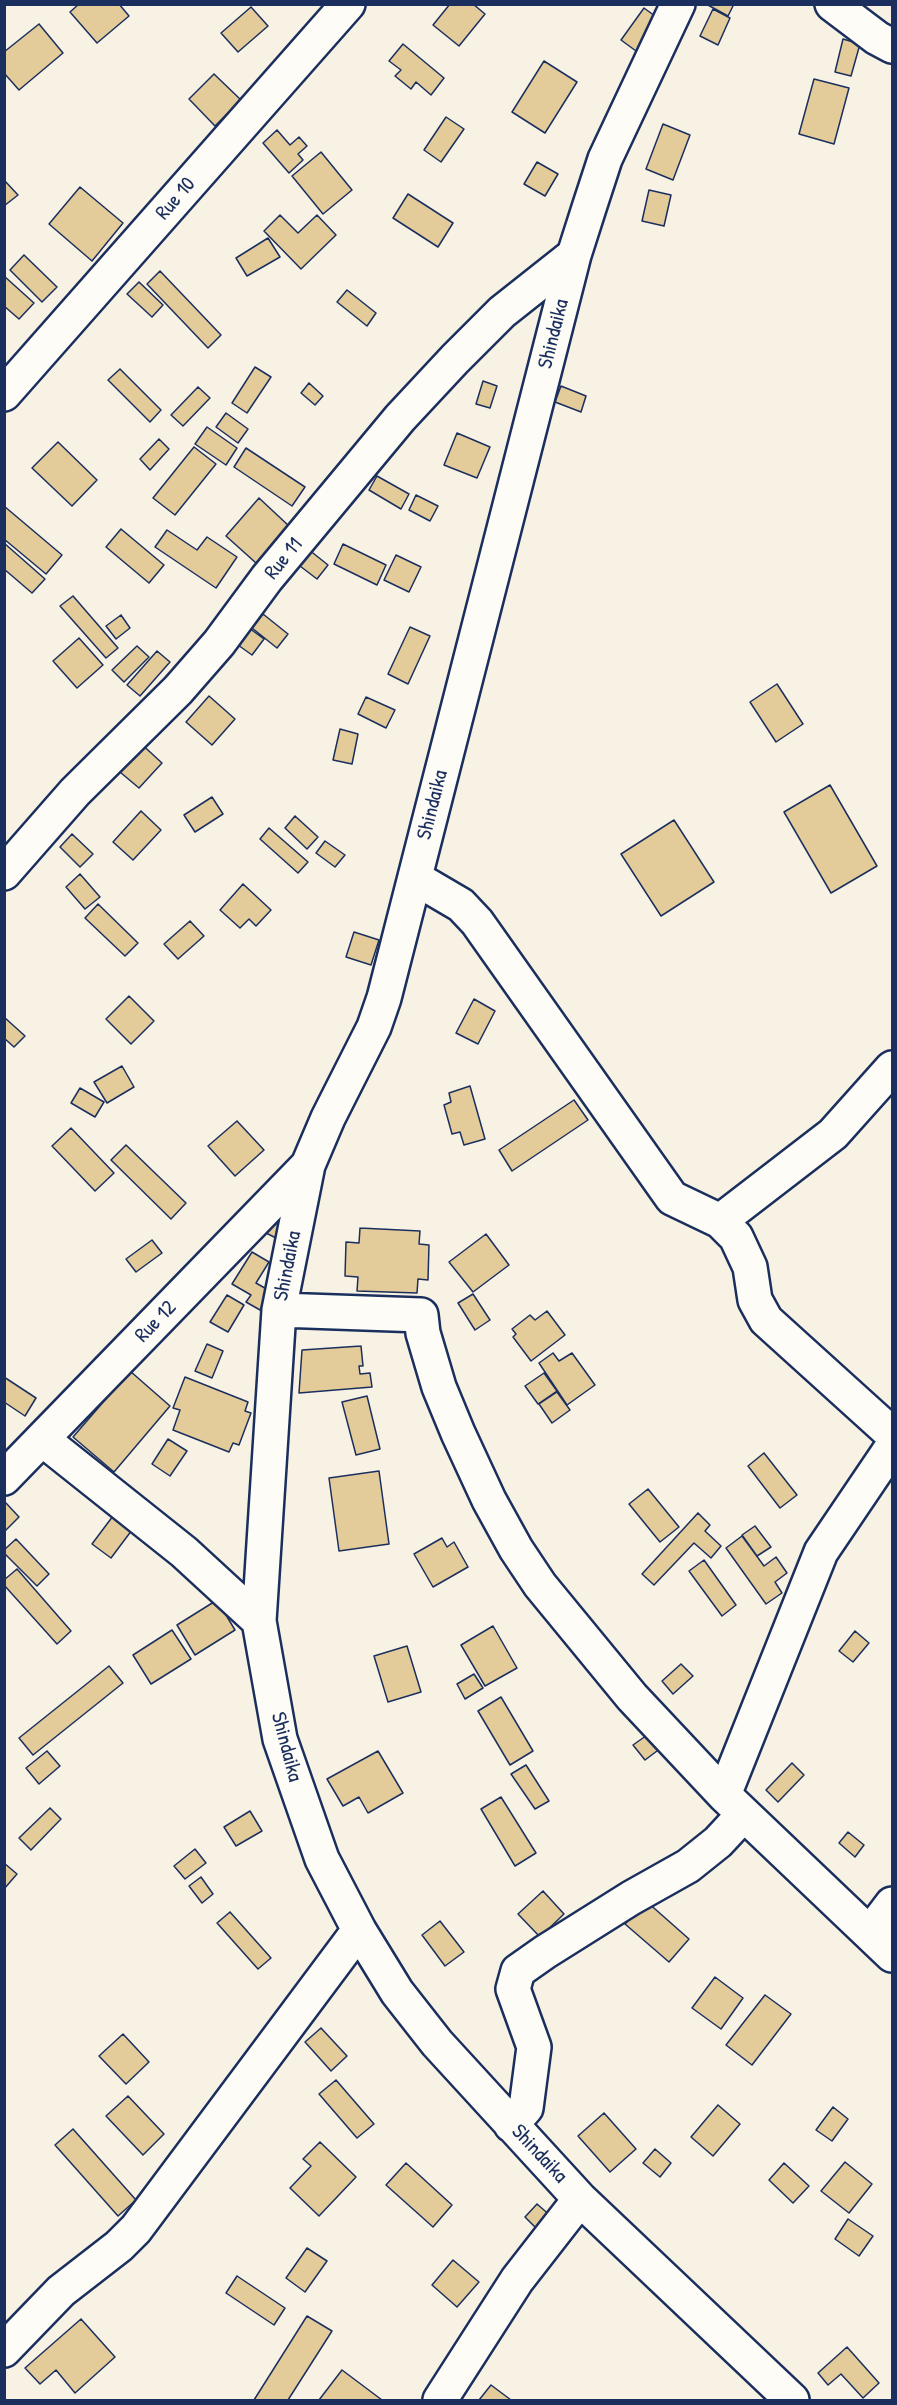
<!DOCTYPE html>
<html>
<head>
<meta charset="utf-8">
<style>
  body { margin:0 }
  #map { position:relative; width:897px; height:2405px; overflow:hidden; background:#f8f2e4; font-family:"Patrick Hand",sans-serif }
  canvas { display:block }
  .frame { position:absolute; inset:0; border:6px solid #1b2f5e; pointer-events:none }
</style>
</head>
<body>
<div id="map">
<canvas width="897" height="2405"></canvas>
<div class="frame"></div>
</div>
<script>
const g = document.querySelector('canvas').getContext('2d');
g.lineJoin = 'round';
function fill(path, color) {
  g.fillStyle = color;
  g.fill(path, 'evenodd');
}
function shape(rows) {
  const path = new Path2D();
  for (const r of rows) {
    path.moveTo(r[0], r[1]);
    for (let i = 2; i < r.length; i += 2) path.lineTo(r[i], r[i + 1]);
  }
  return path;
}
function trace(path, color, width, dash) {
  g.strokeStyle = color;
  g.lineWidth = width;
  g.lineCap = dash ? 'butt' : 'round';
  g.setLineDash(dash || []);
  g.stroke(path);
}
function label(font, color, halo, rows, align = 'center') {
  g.font = font + ' "Patrick Hand",sans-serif';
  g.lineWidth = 6;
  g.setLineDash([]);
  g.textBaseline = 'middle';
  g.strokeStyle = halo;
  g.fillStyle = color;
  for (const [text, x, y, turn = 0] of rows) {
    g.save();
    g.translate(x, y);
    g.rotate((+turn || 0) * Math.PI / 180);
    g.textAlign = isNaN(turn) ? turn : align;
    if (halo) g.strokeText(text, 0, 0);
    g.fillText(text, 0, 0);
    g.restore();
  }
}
const building = shape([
  [79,4,119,4,129,16,97,43,70,12,79,4],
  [450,4,473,4,485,14,459,46,433,25,450,4],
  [706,4,734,4,728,16,706,4],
  [251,7,268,26,238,52,221,33,251,7],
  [644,8,659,19,636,51,621,40,644,8],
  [713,9,730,18,718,45,700,36,713,9],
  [39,24,63,53,19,90,4,73,4,52,39,24],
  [843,39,860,44,851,76,835,72,843,39],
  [403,44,444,78,431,95,416,82,411,89,395,76,401,70,389,61,403,44],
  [544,61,577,82,545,133,512,112,544,61],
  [214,74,241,100,215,126,189,99,214,74],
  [814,79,849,88,834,144,799,134,814,79],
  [446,117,464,129,441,162,424,150,446,117],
  [663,124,690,135,673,180,646,169,663,124],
  [277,130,290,145,299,137,307,146,298,154,303,160,289,173,263,143,277,130],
  [321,152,352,190,323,214,292,176,321,152],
  [537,162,558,174,545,196,524,184,537,162],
  [4,180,18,195,4,206,4,180],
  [80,187,123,223,92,261,49,224,80,187],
  [649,190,671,195,664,226,642,221,649,190],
  [408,194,453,223,438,247,393,218,408,194],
  [280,215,298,233,317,215,336,235,301,269,264,231,280,215],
  [268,238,280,257,247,276,236,258,268,238],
  [24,255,57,287,42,302,10,270,24,255],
  [160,271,221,335,208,348,147,284,160,271],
  [4,276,34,303,19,319,4,306,4,276],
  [139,282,163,305,152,317,127,294,139,282],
  [347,290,376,313,367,326,337,302,347,290],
  [255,367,271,377,247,413,232,403,255,367],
  [120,369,161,410,150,422,108,380,120,369],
  [483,381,497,386,490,408,476,404,483,381],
  [309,383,323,396,315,405,301,393,309,383],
  [561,386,586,396,581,412,555,402,561,386],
  [198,387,210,398,183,426,171,415,198,387],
  [226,413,248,429,238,443,216,427,226,413],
  [207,427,237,448,226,465,195,444,207,427],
  [457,433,490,447,477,478,444,465,457,433],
  [159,439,169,449,150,470,140,459,159,439],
  [58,442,97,480,72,506,32,468,58,442],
  [194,447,216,464,175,515,153,498,194,447],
  [246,448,305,487,292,506,234,467,246,448],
  [377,476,409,494,401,509,369,490,377,476],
  [416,495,438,506,430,521,409,510,416,495],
  [259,498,289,526,256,563,226,536,259,498],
  [4,506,62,555,46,574,4,539,4,506],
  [121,529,164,565,149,583,106,547,121,529],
  [167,530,197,550,207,537,237,557,216,588,155,547,167,530],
  [4,543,45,579,32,593,4,569,4,543],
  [343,544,386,565,377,585,334,564,343,544],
  [308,549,328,565,317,579,296,563,308,549],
  [396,555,421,567,409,592,384,580,396,555],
  [73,596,118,648,106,658,60,606,73,596],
  [263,614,288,634,277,648,252,628,263,614],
  [121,615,130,628,116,639,106,626,121,615],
  [410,627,430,636,408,684,388,674,410,627],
  [249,628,264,639,252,655,238,645,249,628],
  [79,638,103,665,77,688,53,661,79,638],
  [137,646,149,657,124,682,112,670,137,646],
  [157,651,170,662,140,696,127,685,157,651],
  [777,684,803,724,776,742,750,702,777,684],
  [209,696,235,719,212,745,186,722,209,696],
  [366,697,395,710,386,728,358,714,366,697],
  [340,729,358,734,352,764,333,760,340,729],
  [137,740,162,763,139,788,114,767,137,740],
  [830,785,877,866,831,893,784,812,830,785],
  [212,797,223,814,195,832,184,815,212,797],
  [141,811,161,830,133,860,113,842,141,811],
  [295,816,318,837,307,849,285,828,295,816],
  [674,820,714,882,661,916,621,854,674,820],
  [269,828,308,862,298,873,260,839,269,828],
  [72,834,93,854,80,867,60,847,72,834],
  [325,841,345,855,335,867,316,853,325,841],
  [80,874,100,897,85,909,66,887,80,874],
  [243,884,271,910,256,926,249,919,240,928,220,910,243,884],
  [98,904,138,943,125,956,85,918,98,904],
  [190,921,204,936,178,959,164,944,190,921],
  [354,932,379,940,371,965,346,957,354,932],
  [129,996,154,1021,131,1044,106,1019,129,996],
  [474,999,495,1011,478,1044,456,1033,474,999],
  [4,1017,25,1036,14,1047,4,1038,4,1017],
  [122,1066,134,1087,107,1103,94,1082,122,1066],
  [470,1086,485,1139,464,1145,460,1132,452,1134,444,1105,451,1102,449,1093,470,1086],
  [80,1088,104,1102,95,1117,71,1103,80,1088],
  [574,1100,588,1120,512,1171,499,1150,574,1100],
  [237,1121,264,1150,235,1176,208,1146,237,1121],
  [71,1128,114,1173,95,1191,52,1146,71,1128],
  [126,1145,186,1203,171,1219,111,1160,126,1145],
  [270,1210,286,1218,276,1238,260,1230,270,1210],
  [360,1228,420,1231,419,1244,429,1245,428,1280,418,1279,417,1293,357,1291,358,1277,345,1276,346,1242,359,1243,360,1228],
  [486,1234,509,1265,473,1292,449,1262,486,1234],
  [152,1240,162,1253,136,1272,126,1259,152,1240],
  [252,1252,269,1262,256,1283,270,1291,260,1310,246,1302,251,1295,232,1284,252,1252],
  [473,1294,490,1320,475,1330,458,1303,473,1294],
  [227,1295,244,1305,228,1332,210,1322,227,1295],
  [547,1311,565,1335,531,1361,513,1337,516,1334,512,1329,530,1315,535,1320,547,1311],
  [207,1344,223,1351,212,1378,195,1371,207,1344],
  [361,1346,363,1366,359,1366,360,1374,370,1373,372,1387,299,1393,302,1350,361,1346],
  [553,1353,559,1361,572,1353,595,1385,567,1405,539,1363,553,1353],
  [130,1371,170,1406,114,1472,73,1437,130,1371],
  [544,1373,557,1391,538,1404,525,1386,544,1373],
  [4,1377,36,1398,25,1416,4,1402,4,1377],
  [185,1377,248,1402,245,1411,251,1413,239,1445,233,1443,229,1452,173,1430,180,1410,173,1408,185,1377],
  [557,1392,570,1410,552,1423,539,1404,557,1392],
  [367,1396,380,1449,356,1455,342,1402,367,1396],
  [168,1439,187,1451,170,1476,152,1464,168,1439],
  [764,1453,797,1495,780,1508,748,1466,764,1453],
  [379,1471,389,1544,339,1551,329,1478,379,1471],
  [648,1489,679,1527,660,1542,629,1504,648,1489],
  [6,1503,19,1517,4,1532,4,1504,6,1503],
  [698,1513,710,1525,705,1531,721,1546,711,1558,694,1543,654,1585,642,1574,698,1513],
  [113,1516,132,1530,111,1558,92,1544,113,1516],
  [755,1526,771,1547,757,1556,742,1535,755,1526],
  [742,1536,764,1566,776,1557,787,1573,775,1582,782,1593,766,1604,726,1548,742,1536],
  [442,1538,447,1547,454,1542,468,1567,433,1587,414,1554,442,1538],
  [16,1539,49,1574,37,1586,4,1553,4,1550,16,1539],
  [704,1560,736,1605,722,1616,689,1571,704,1560],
  [17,1569,71,1631,57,1644,4,1585,4,1580,17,1569],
  [217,1600,235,1630,195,1655,177,1625,217,1600],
  [493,1626,517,1668,485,1686,461,1645,493,1626],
  [172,1630,191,1659,151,1684,133,1655,172,1630],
  [855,1631,869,1643,853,1662,839,1651,855,1631],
  [407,1646,421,1692,388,1702,374,1656,407,1646],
  [681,1664,693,1676,673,1694,662,1681,681,1664],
  [109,1666,123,1683,33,1755,19,1738,109,1666],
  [474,1674,483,1688,465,1699,457,1684,474,1674],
  [501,1697,533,1751,510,1765,478,1711,501,1697],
  [650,1733,661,1748,645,1760,633,1745,650,1733],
  [47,1751,60,1766,39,1784,26,1768,47,1751],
  [378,1751,403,1793,368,1813,359,1797,343,1806,327,1779,378,1751],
  [792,1763,804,1775,778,1802,766,1790,792,1763],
  [526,1765,549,1801,535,1809,511,1774,526,1765],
  [501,1797,536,1853,515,1866,481,1809,501,1797],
  [50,1808,61,1819,31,1850,19,1838,50,1808],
  [250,1811,262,1831,236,1846,224,1827,250,1811],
  [848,1832,864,1845,855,1857,839,1843,848,1832],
  [195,1849,206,1863,185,1879,174,1866,195,1849],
  [4,1863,17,1874,4,1889,4,1863],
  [201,1877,213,1894,202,1903,189,1886,201,1877],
  [543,1891,564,1914,540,1937,518,1914,543,1891],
  [646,1901,689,1939,669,1962,625,1924,646,1901],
  [230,1912,271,1958,258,1969,217,1923,230,1912],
  [440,1921,464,1952,445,1966,422,1935,440,1921],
  [715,1977,743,1998,721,2029,692,2008,715,1977],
  [765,1995,791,2014,752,2065,726,2045,765,1995],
  [321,2028,347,2056,331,2071,305,2042,321,2028],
  [123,2034,149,2062,126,2084,99,2056,123,2034],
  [336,2080,374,2124,357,2138,319,2094,336,2080],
  [128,2096,164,2134,143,2155,106,2116,128,2096],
  [718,2105,740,2124,713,2156,691,2137,718,2105],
  [833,2107,848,2119,832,2141,816,2130,833,2107],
  [604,2113,636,2149,610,2172,578,2136,604,2113],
  [73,2129,136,2200,118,2216,55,2145,73,2129],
  [320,2142,356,2177,319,2216,290,2188,311,2166,303,2159,320,2142],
  [655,2149,671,2163,660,2177,643,2163,655,2149],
  [845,2162,872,2184,849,2213,821,2191,845,2162],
  [406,2163,452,2205,433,2227,386,2185,406,2163],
  [784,2163,809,2186,793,2203,769,2180,784,2163],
  [537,2204,552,2217,539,2231,525,2217,537,2204],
  [848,2219,873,2236,859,2256,835,2239,848,2219],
  [307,2248,327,2261,305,2292,286,2278,307,2248],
  [453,2260,479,2282,457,2307,432,2285,453,2260],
  [237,2276,285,2308,274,2325,226,2293,237,2276],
  [307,2316,332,2331,288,2400,254,2400,307,2316],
  [81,2319,115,2357,75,2393,56,2370,40,2384,25,2368,81,2319],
  [847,2347,879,2383,863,2398,841,2374,828,2385,818,2373,847,2347],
  [342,2370,382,2400,319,2400,342,2370],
  [491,2385,511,2400,479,2400,491,2385]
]);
fill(building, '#e4cb9a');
trace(building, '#1b2f5e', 1.5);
const minor = shape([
  [678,4,605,159,589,208,574,255,384,998,374,1027,328,1118,308,1165,279,1310,259,1621,280,1739,322,1859,359,1930,397,1992,437,2043,580,2199,792,2400],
  [832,4,877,38,892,46],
  [4,394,348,4],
  [4,873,75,792,178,690,219,643,267,578,400,418,455,359,502,312,574,255],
  [415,878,461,905,477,922,672,1198,720,1221,736,1237,750,1267,755,1300,766,1320,892,1434],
  [720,1221,833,1134,892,1068],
  [279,1310,421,1315,423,1333,439,1387,458,1433,489,1500,516,1549,540,1585,632,1697,724,1795,892,1955],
  [42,1439,184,1552,259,1621],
  [4,1478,308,1165],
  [724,1795,821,1552,892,1447],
  [870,1933,892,1904],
  [511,2125,526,2108,534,2047,513,1989,518,1971,545,1952,631,1898,688,1866,718,1842,744,1814],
  [4,2350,61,2291,119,2246,136,2229,359,1930],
  [440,2400,517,2280,580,2199]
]);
trace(minor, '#1b2f5e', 38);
trace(minor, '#fdfcf7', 33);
label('21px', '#1b2f5e', '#fdfcf7', [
  ["Rue 10",176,199,-49],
  ["Shindaika",554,334,-76],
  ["Rue 11",284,559,-51],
  ["Shindaika",433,805,-76],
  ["Shindaika",288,1266,-79],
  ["Rue 12",156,1322,-46],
  ["Shindaika",286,1747,75],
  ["Shindaika",539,2154,47]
]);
</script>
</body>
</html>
